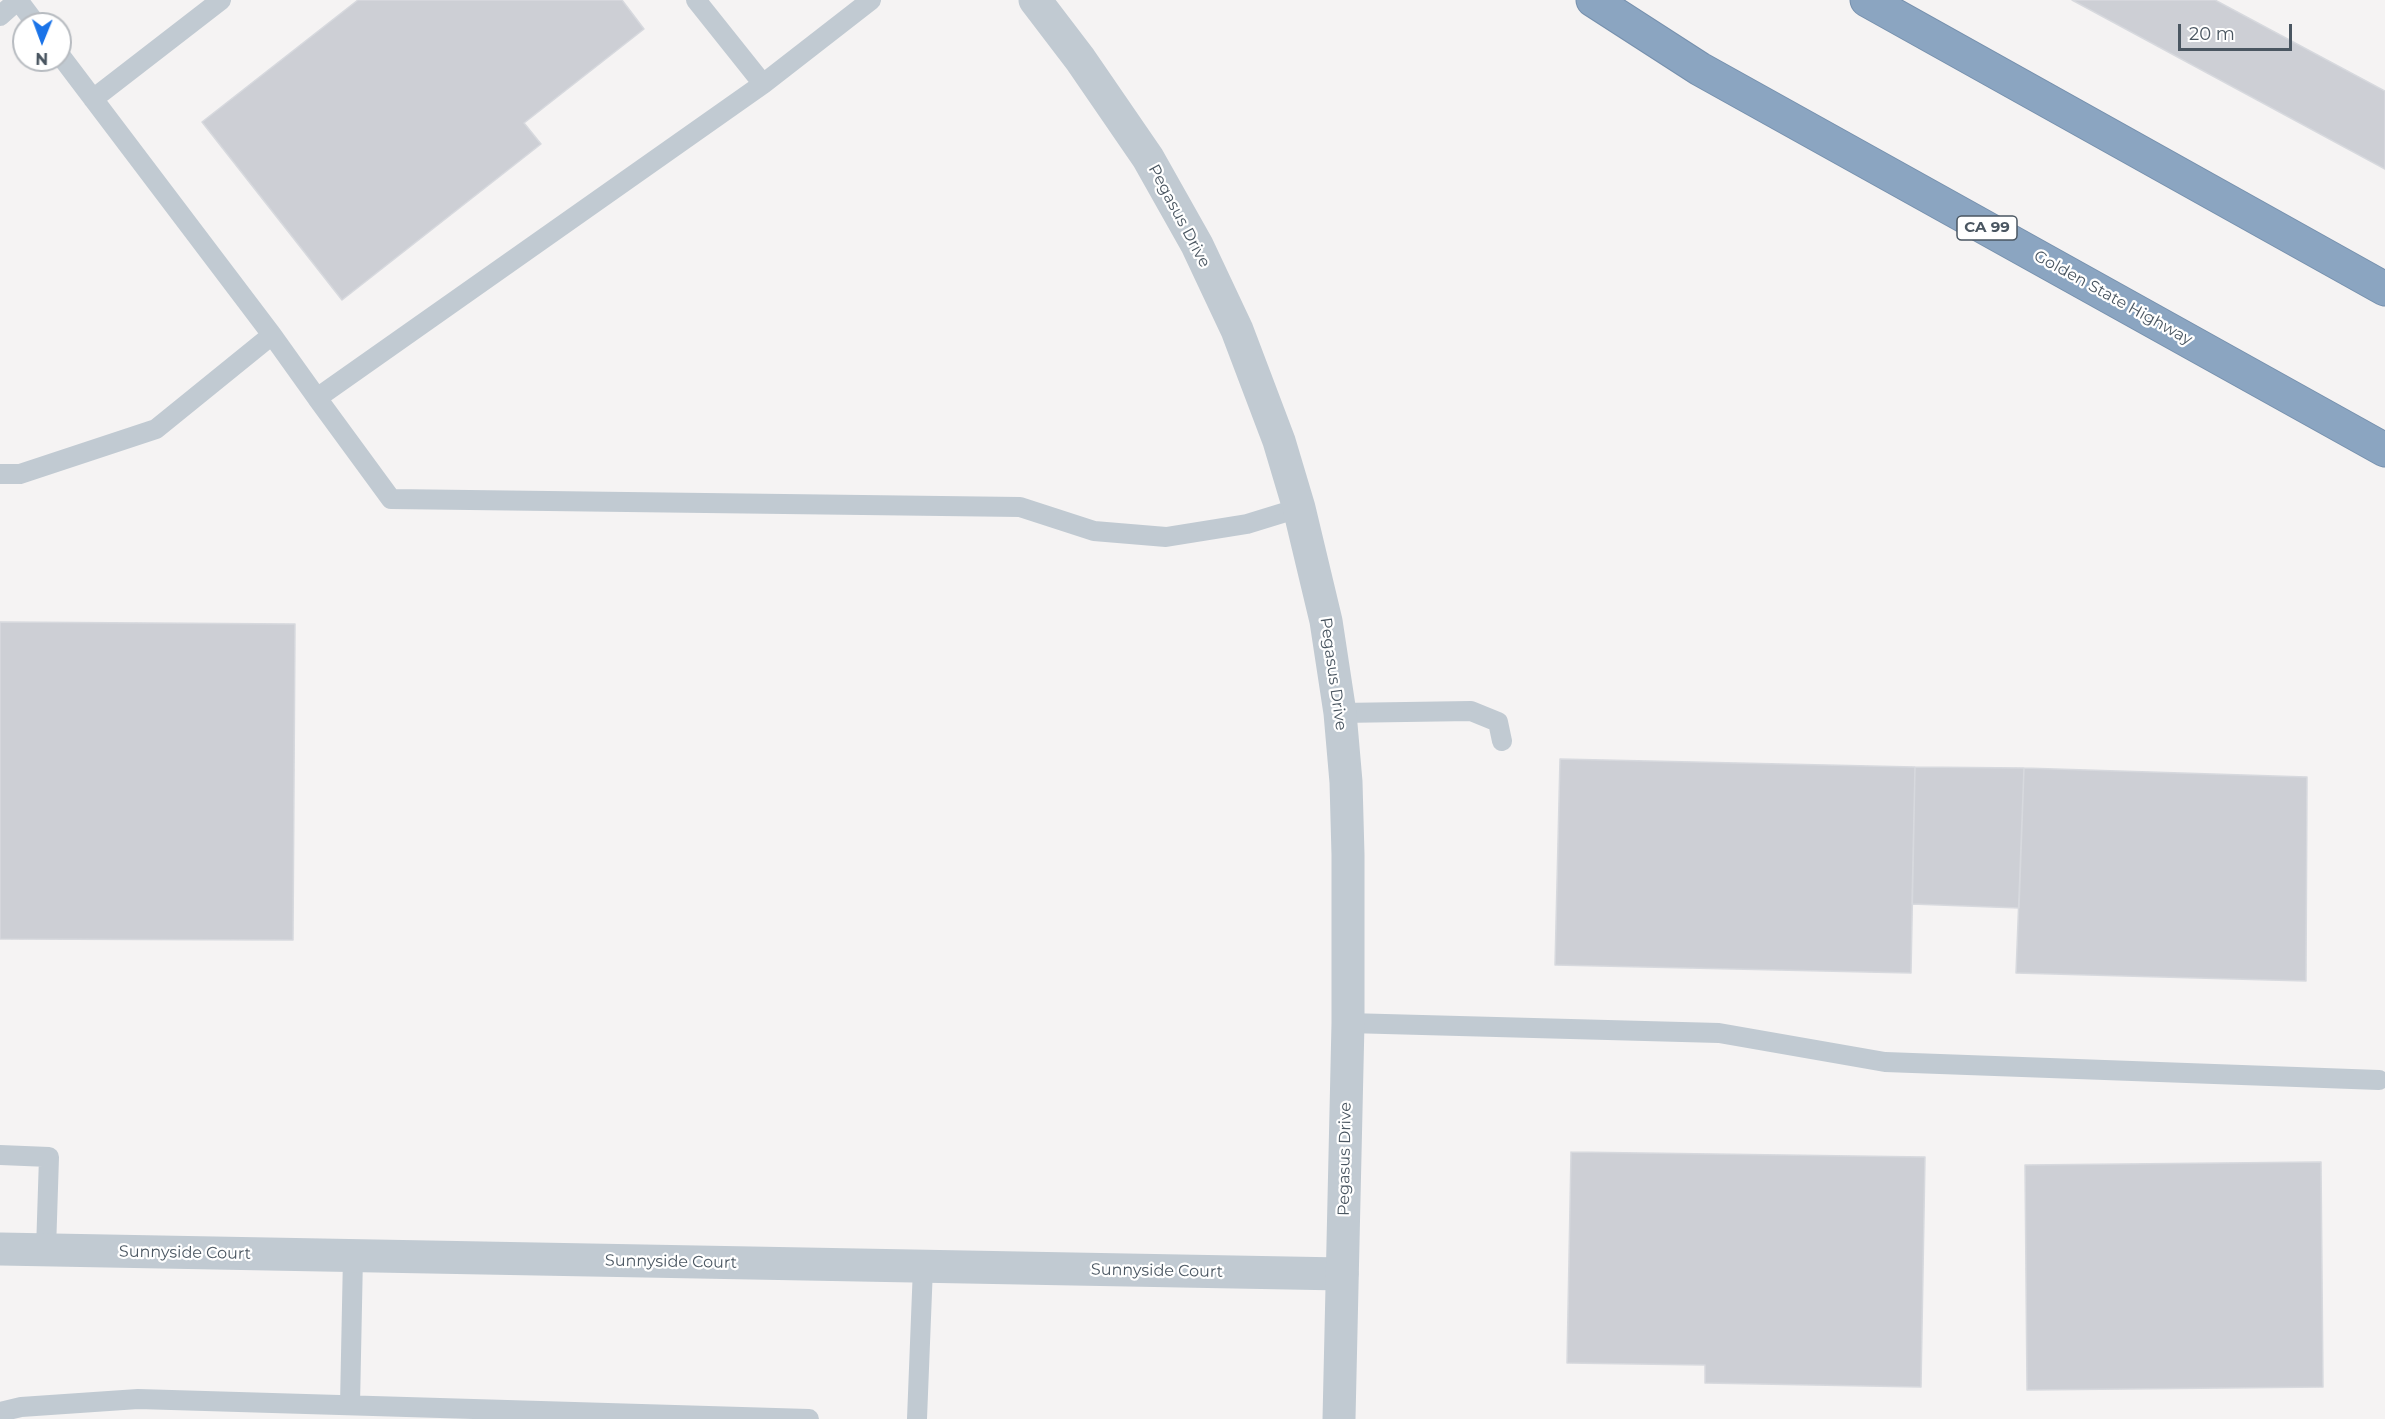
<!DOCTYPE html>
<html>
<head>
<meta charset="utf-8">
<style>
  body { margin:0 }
  #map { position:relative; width:2385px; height:1419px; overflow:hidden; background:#f5f3f3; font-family:Montserrat,sans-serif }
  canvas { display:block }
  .north { position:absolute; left:12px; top:12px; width:60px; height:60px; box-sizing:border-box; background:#fff; border:2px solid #b7bbc0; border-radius:50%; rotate:181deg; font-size:16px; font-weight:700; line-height:24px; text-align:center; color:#4a5661 }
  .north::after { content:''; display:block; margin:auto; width:21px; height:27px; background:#1a73e8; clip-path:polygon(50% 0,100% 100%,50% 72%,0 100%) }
  .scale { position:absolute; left:2178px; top:24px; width:114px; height:27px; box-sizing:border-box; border:3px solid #4a5661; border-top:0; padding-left:8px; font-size:18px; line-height:21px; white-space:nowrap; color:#4a5661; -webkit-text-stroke:4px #fff; paint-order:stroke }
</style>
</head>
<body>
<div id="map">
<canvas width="2385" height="1419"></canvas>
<div class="north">N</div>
<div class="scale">20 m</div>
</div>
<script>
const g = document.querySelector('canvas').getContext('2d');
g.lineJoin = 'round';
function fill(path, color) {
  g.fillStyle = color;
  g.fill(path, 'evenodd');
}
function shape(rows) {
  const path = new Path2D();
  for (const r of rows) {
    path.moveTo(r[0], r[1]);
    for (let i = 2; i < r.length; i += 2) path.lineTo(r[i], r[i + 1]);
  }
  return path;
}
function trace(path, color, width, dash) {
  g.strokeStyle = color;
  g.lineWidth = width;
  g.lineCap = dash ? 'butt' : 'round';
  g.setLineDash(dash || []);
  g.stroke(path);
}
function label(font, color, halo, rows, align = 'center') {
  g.font = font + ' Montserrat,sans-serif';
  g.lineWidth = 4.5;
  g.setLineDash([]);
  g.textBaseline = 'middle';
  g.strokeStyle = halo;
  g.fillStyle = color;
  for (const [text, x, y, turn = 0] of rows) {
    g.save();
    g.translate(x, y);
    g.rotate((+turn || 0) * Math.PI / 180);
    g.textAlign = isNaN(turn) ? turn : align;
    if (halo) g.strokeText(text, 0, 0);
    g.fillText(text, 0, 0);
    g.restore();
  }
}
const building = shape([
  [358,0,622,0,644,29,524,123,541,144,342,300,202,122,358,0],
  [2072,0,2215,0,2385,91,2385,169,2072,0],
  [0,622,295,624,293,940,0,939,0,622],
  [1560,759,1915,767,1911,973,1555,965,1560,759],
  [1915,767,2024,768,2019,908,1912,904,1915,767],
  [2024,768,2307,777,2306,981,2016,973,2024,768],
  [1571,1152,1925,1157,1921,1387,1705,1383,1705,1365,1567,1363,1571,1152],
  [2321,1162,2323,1387,2027,1390,2025,1165,2321,1162]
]);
fill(building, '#cdcfd5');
trace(building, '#d7d9de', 1.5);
const motorway = shape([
  [1593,0,1700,69,2385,450],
  [1867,0,2385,289]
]);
trace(motorway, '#7690ad', 35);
trace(shape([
  [18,0,36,24],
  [696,0,763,84,871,0],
  [0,16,18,0],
  [60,55,272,335,317,398],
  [763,84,317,398,391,499,1020,507,1094,531,1166,537,1247,524,1299,508],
  [93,99,221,0],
  [0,474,20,474,156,429,272,335],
  [1340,713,1471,711,1498,722,1502,741],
  [1348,1023,1719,1033,1885,1062,2379,1080],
  [0,1155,49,1157,46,1250],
  [350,1405,353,1256],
  [0,1412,21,1407,138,1399,809,1419],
  [917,1419,923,1267]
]), '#c1cad2', 20);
trace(shape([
  [0,1249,1342,1274]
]), '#c1cad2', 33);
trace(shape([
  [1035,0,1080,59,1148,158,1197,245,1237,330,1279,441,1299,508,1326,621,1340,713,1346,782,1348,855,1348,1023,1339,1419]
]), '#c1cad2', 33);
trace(motorway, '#8ba5c1', 33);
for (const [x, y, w] of [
  [1987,228,60]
]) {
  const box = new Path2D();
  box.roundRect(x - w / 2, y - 12, w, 24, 4.5);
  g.fillStyle = '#fff';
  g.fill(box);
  trace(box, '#4a5661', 1.5);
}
label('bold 15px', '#4a5661', null, [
  ["CA 99",1987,228]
]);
label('16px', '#4a5661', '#fff', [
  ["Pegasus Drive",1179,216,62],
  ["Golden State Highway",2113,298,29],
  ["Pegasus Drive",1333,674,82],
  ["Pegasus Drive",1345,1159,-89],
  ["Sunnyside Court",185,1253,1],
  ["Sunnyside Court",671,1262,1],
  ["Sunnyside Court",1157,1271,1]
]);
</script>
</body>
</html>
